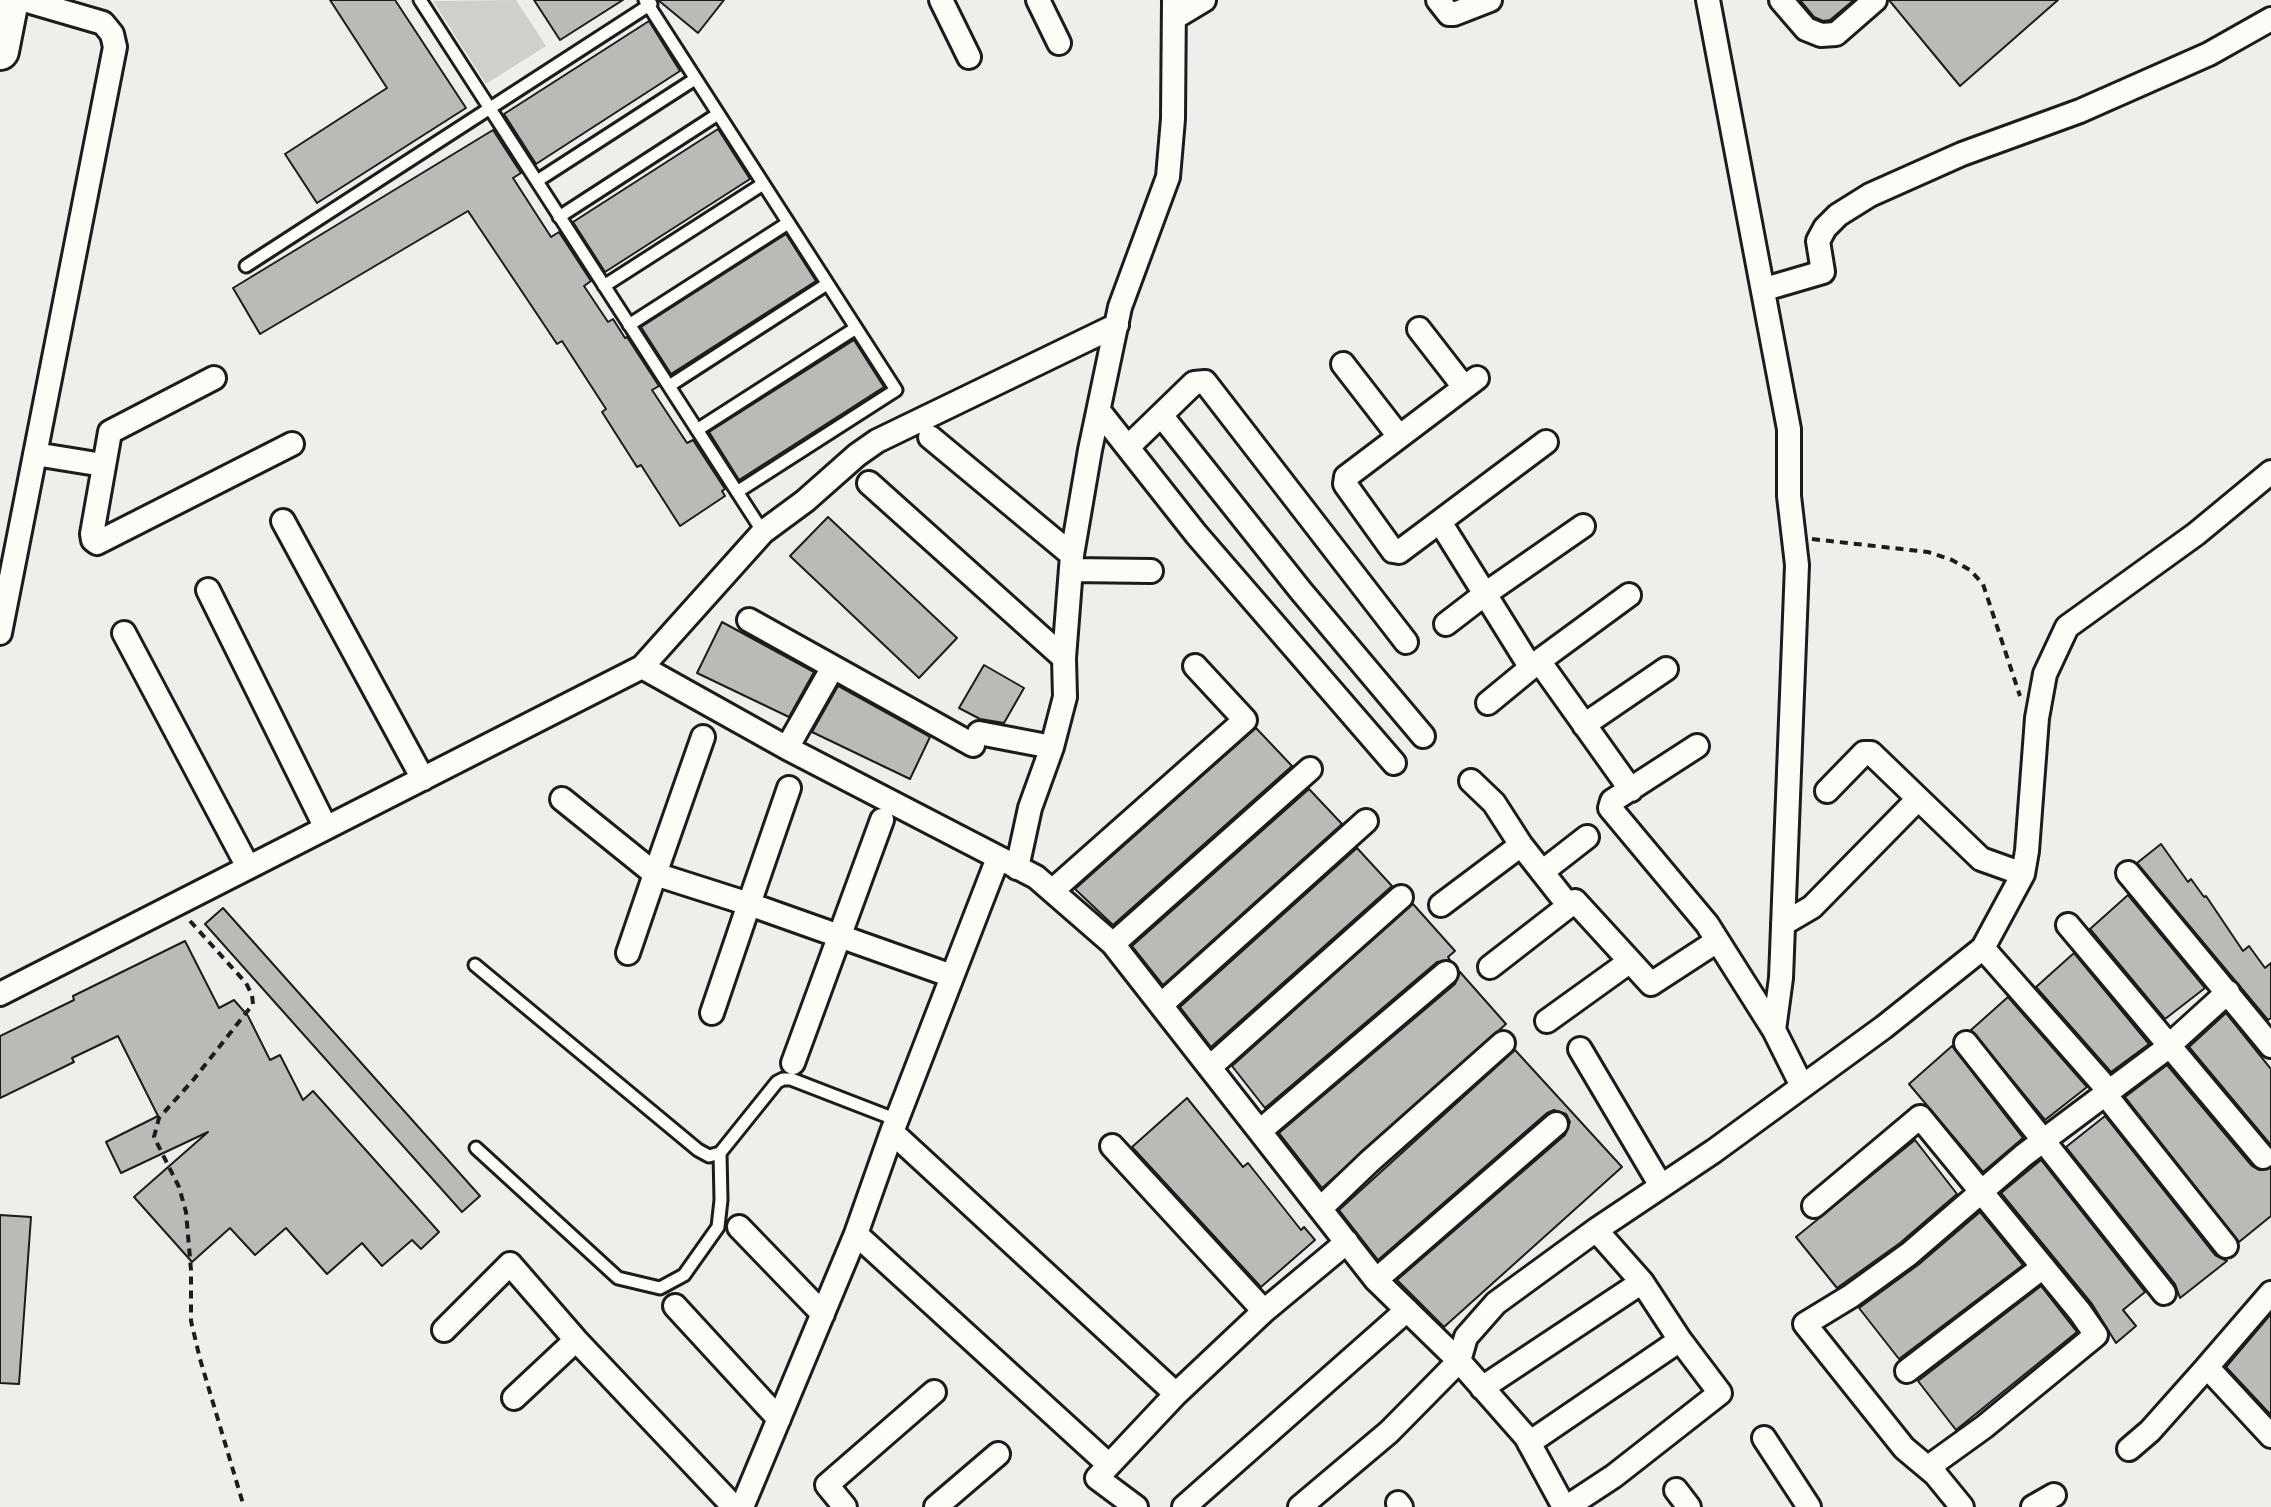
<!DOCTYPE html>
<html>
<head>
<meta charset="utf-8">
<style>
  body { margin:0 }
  canvas { display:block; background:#f0eeea }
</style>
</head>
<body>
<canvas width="2271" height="1507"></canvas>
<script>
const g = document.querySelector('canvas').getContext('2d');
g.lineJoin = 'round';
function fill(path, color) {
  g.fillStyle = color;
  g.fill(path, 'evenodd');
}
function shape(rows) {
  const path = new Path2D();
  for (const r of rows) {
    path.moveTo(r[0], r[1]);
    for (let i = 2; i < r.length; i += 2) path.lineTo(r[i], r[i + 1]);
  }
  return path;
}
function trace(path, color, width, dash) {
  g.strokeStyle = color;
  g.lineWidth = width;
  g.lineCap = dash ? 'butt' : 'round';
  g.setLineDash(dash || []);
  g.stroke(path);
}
fill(shape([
  [516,0,546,46,486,84,433,1]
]), '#d0cfcc');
const building = shape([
  [330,0,395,0,466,108,317,203,285,154,387,88,330,0],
  [534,0,623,0,560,40,534,0],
  [658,0,724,0,698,33,658,0],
  [1800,0,1854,0,1830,20,1823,21,1814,17,1800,0],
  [1889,0,2058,0,1960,86,1889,0],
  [649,21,680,71,536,164,504,114,649,21],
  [718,129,750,179,605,272,573,222,718,129],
  [493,130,521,173,513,178,551,237,559,232,591,281,584,286,608,322,613,319,625,338,627,337,659,386,652,390,687,443,693,440,725,489,722,491,725,496,680,526,641,465,637,467,602,412,606,409,562,341,557,344,468,211,260,334,233,288,493,130],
  [786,234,816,281,671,374,641,327,786,234],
  [854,340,884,387,739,480,709,432,854,340],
  [828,517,957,638,919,678,790,556,828,517],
  [722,622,814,672,789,717,697,673,722,622],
  [984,665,1024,688,1004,723,980,719,959,708,984,665],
  [838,686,930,737,910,779,812,732,838,686],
  [1256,728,1292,766,1113,925,1075,889,1256,728],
  [1309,789,1342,824,1163,985,1132,946,1309,789],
  [2161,844,2188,882,2191,879,2204,897,2206,896,2243,951,2249,946,2265,968,2271,963,2271,1018,2268,1020,2137,863,2161,844],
  [1357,848,1392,886,1211,1047,1180,1007,1357,848],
  [2128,895,2205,988,2165,1019,2090,929,2128,895],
  [1413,904,1455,951,1448,957,1450,960,1437,962,1265,1108,1232,1066,1413,904],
  [223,908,480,1196,462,1212,205,924,223,908],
  [185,941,219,1008,234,1000,248,1016,270,1060,280,1055,303,1100,313,1091,439,1232,421,1249,412,1240,382,1266,362,1243,327,1274,286,1228,255,1255,230,1228,192,1262,134,1197,208,1132,121,1173,106,1142,158,1116,118,1036,72,1058,74,1062,0,1098,0,1036,74,1000,73,996,185,941],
  [2074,953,2149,1044,2111,1072,2036,987,2074,953],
  [1460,972,1506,1024,1322,1188,1279,1133,1455,984,1460,972],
  [2008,997,2087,1087,2045,1120,1971,1030,2008,997],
  [2226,1013,2271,1069,2271,1145,2189,1047,2226,1013],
  [1952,1046,2023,1138,1983,1172,1909,1084,1952,1046],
  [1515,1050,1622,1167,1444,1327,1397,1280,1565,1135,1570,1122,1566,1114,1554,1110,1547,1113,1378,1260,1339,1210,1515,1050],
  [2167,1065,2252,1166,2259,1170,2271,1168,2271,1216,2239,1242,2125,1097,2167,1065],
  [1187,1098,1243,1167,1248,1163,1301,1230,1304,1227,1315,1240,1261,1287,1132,1147,1187,1098],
  [2105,1116,2215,1255,2227,1261,2180,1298,2175,1284,2066,1147,2105,1116],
  [1915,1140,1957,1194,1900,1243,1837,1288,1796,1237,1915,1140],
  [2041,1160,2145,1292,2123,1310,2136,1326,2116,1343,2092,1304,2001,1193,2041,1160],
  [1980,1212,2023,1265,1899,1359,1859,1308,1918,1265,1980,1212],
  [0,1215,31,1217,19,1384,0,1383,0,1215],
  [2041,1286,2077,1332,1956,1430,1918,1381,2041,1286],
  [2271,1314,2271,1415,2226,1367,2271,1314]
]);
fill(building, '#bbbab6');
trace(building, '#1c1c1c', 2);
const service = shape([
  [420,0,763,532],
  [645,0,896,390,737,492],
  [537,181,695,79],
  [559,217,718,114],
  [246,266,651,4],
  [604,286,763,184],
  [629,325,788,223],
  [669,386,827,284],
  [697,430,856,328],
  [475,965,698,1150,709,1156,720,1153,777,1082,783,1079,791,1079,897,1120],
  [476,1148,618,1278,660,1288,684,1275,718,1227,721,1200,720,1153]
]);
const minor = shape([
  [941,0,969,57],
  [1038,0,1059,43],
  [1438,0,1449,14,1454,14,1490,0],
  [1708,0,1789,429,1789,496,1797,565,1781,978,1774,1030],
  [1781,0,1806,29,1821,35,1836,34,1875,0],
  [1174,18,1204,0],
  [1765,289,1823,272,1818,241,1825,228,1838,215,1870,195,1962,154,2080,111,2209,54,2271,19],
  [1419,329,1464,387],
  [1343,364,1398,435],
  [214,378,110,432,92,534,93,540,97,543,292,444],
  [1477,378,1346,477,1345,484,1393,551,1399,552,1546,442],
  [1099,411,1196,534,1394,763],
  [1161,415,1301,591,1423,736],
  [930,437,1072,555],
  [1128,447,1194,383,1205,382,1406,642],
  [35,454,103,465],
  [869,483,1064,658],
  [283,521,423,779],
  [1440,522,1485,594,1583,526],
  [1072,570,1151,571],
  [208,590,326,828],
  [1629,595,1539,661,1631,790],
  [749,620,973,745],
  [1446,624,1485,594,1531,668],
  [0,633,115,47,112,34,103,23,24,0],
  [124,633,248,867],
  [642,667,787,748,1036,877,1113,944,1376,1280,1459,1361,1526,1437,1564,1507],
  [1488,703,1539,661],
  [1584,725,1666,669],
  [979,733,1052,747],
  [703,737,655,874,749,904,712,1013],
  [1697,746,1612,801,1610,808,1707,924,1774,1030,1802,1086],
  [787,748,833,667],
  [1471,781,1494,803,1521,845],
  [789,788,749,904,952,976],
  [1827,791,1864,753,1871,753,1981,859,2023,874],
  [562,799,655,874,628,953],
  [1017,868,1030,808,1052,747,1065,697,1064,658,1072,555,1090,450,1120,307,1168,177,1173,119,1174,0],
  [1542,872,1587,837],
  [2128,873,2271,1046],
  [1052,891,1245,720,1195,666],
  [1441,905,1521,845,1569,906],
  [1783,924,1812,907,1918,799],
  [2068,925,2263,1157],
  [1113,944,1310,769],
  [1983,948,2109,1091],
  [1490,967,1575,901,1651,984,1717,941],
  [0,994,642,667,763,532,805,501,857,455,877,441,1117,325],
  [1162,1004,1366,821],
  [1547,1021,1629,962],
  [1966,1043,2164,1293],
  [1580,1049,1661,1186],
  [793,1063,882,820],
  [1210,1067,1401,897],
  [2105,1094,2226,1246],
  [1260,1131,1446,973],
  [892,1132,1176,1394],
  [1112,1146,1264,1311],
  [1814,1206,1920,1117,2080,1312,2096,1335,1984,1427,1934,1463,1935,1474,1962,1507],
  [1321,1208,1369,1162,1503,1043],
  [739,1227,823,1314],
  [1596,1230,1642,1282],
  [856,1234,1109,1465],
  [1376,1280,1556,1124],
  [2271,1293,2207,1367,2271,1436],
  [675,1306,779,1419],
  [444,1330,510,1264,576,1340,734,1507],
  [1907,1371,2043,1267],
  [1482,1388,1642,1282,1680,1340],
  [514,1398,576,1340],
  [1764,1438,1809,1507],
  [1529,1443,1680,1340,1720,1393,1614,1476,1567,1507],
  [2129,1449,2150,1431,2207,1367],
  [1935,1474,1904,1448,1805,1324,1851,1296,1909,1254,2024,1155,2163,1051,2228,992],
  [1676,1490,1689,1507],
  [1398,1503,1401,1507],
  [742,1507,856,1234,892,1132,998,858],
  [845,1507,827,1485,934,1392],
  [936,1507,998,1454],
  [1136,1507,1097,1478,1176,1394,1264,1311,1347,1242],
  [1184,1507,1407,1310],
  [1300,1507,1389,1432,1459,1361,1466,1337,1496,1303,1596,1230,1714,1151,1884,1027,1983,948,2023,874,2027,851,2037,718,2045,674,2067,627,2196,534,2271,472],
  [2033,1507,2054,1495]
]);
const trunk = shape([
  [0,51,10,0]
]);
trace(service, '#1c1c1c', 17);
trace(minor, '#1c1c1c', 28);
trace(trunk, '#1c1c1c', 42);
trace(shape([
  [1812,539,1928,552,1952,560,1970,570,1983,584,2020,696],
  [190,921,246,983,252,995,253,1004,194,1079,159,1118,154,1137,179,1187,186,1212,191,1270,191,1321,200,1359,244,1507]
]), '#1c1c1c', 4, [8, 6]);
trace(service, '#fdfcf7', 11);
trace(minor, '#fdfcf7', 22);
trace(trunk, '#fdfcf7', 36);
</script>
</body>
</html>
